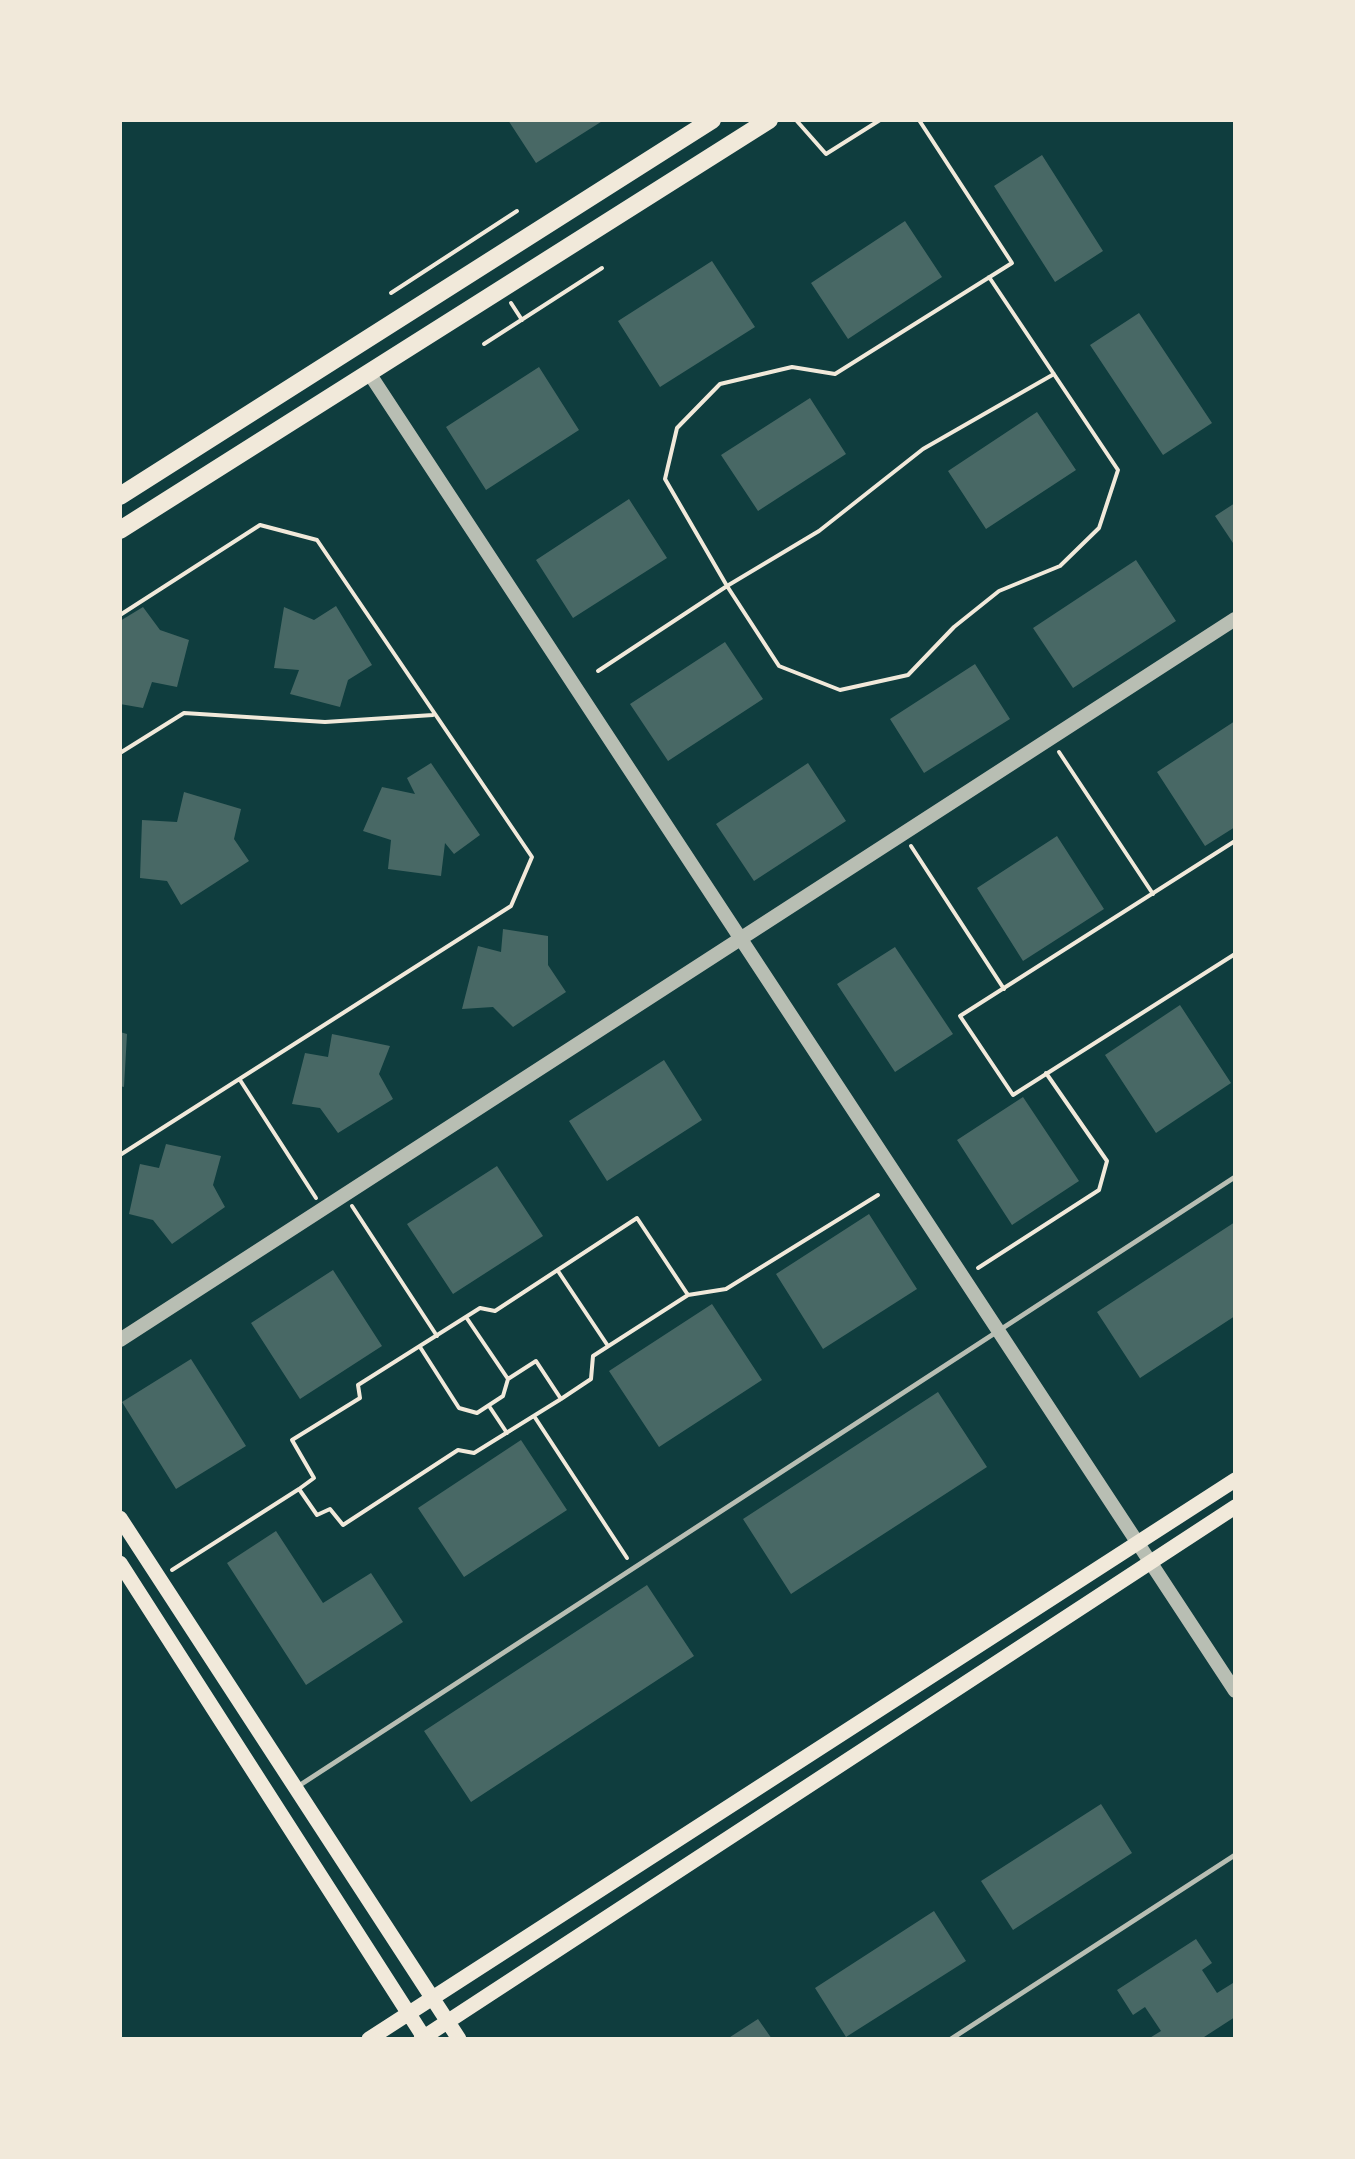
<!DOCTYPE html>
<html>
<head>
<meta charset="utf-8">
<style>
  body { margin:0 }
  #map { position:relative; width:1355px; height:2159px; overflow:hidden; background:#0f3d3e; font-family:Manrope,sans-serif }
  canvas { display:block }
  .frame { position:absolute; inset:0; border:122px solid #f1e9da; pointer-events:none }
</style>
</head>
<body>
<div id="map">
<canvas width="1355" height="2159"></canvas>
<div class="frame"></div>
</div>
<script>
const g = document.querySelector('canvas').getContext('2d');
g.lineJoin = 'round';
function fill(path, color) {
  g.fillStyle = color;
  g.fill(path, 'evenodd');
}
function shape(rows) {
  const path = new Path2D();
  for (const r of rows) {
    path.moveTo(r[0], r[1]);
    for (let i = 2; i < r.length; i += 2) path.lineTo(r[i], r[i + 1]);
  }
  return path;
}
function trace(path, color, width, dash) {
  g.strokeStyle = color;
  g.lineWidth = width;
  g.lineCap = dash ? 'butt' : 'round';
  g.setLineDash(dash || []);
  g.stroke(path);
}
fill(shape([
  [508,120,604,120,536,163],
  [1042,155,1103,251,1055,282,994,186],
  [905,221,942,277,848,339,811,283],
  [712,261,755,327,660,387,618,321],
  [1139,313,1212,423,1163,455,1090,345],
  [539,367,579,430,486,490,446,427],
  [810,398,846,454,758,511,721,455],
  [1037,412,1076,470,986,529,948,471],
  [629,499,667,558,573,618,536,560],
  [1235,503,1235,546,1215,516],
  [1136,560,1176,621,1073,688,1033,628],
  [336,606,372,665,348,680,340,707,290,694,299,670,274,668,284,607,314,620],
  [143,607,160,630,189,640,177,687,152,682,143,708,120,704,120,621],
  [725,642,763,699,668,761,630,704],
  [975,664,1010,719,924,773,890,719],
  [1235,721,1235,827,1205,846,1157,772],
  [431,763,480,835,454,854,445,843,441,876,388,869,391,840,363,831,382,787,415,794,407,778],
  [808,763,846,821,754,881,716,824],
  [184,792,241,809,234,839,249,861,181,905,167,881,140,878,142,820,177,822],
  [1057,836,1104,909,1023,961,977,888],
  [503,929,548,936,548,965,566,992,513,1027,493,1007,462,1009,478,946,501,952],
  [895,947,953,1034,895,1072,837,984],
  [1180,1005,1231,1083,1156,1133,1105,1055],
  [120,1032,127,1034,124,1087,120,1086],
  [332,1034,390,1046,379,1074,393,1099,338,1133,320,1108,292,1104,305,1053,328,1057],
  [664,1060,702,1120,607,1181,569,1121],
  [1023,1097,1079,1181,1012,1225,957,1140],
  [166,1144,221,1156,213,1185,225,1207,172,1244,153,1220,129,1214,140,1164,159,1168],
  [497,1166,543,1236,453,1294,407,1224],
  [869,1214,917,1289,823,1349,776,1274],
  [1235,1222,1235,1316,1140,1378,1097,1312],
  [333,1270,382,1346,300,1399,251,1323],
  [712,1304,762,1380,659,1447,609,1371],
  [191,1359,246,1446,176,1489,122,1402],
  [938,1392,987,1467,791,1594,743,1519],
  [521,1440,567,1510,464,1577,418,1508],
  [276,1531,323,1603,371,1573,403,1622,306,1685,227,1563],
  [647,1585,694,1656,471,1802,424,1731],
  [1101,1804,1132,1853,1013,1930,981,1881],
  [934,1911,966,1961,846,2037,815,1988],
  [1196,1939,1212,1963,1202,1970,1217,1993,1233,1983,1235,1986,1235,2017,1201,2039,1148,2039,1161,2031,1145,2007,1133,2015,1117,1990],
  [758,2019,772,2039,727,2039]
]), '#486865');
trace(shape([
  [796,120,826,154,880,120],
  [919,120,1012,263,835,374,792,367,720,384,677,428,665,479,727,586,779,666,840,690,908,675,954,627,999,591,1060,566,1099,528,1118,470,989,277],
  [391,293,517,211],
  [511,303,522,320],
  [484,344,602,268],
  [120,615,260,525,317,540,532,857,511,906,120,1155],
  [598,671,727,586,819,531,923,449,1054,374],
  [1059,752,1153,894],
  [120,753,184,713,325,722,433,715],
  [1235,841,960,1016,1013,1095,1235,954],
  [911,846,1004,989],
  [240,1080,316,1198],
  [352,1206,437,1336],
  [978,1268,1099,1190,1107,1161,1046,1073],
  [558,1271,608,1346],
  [688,1295,637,1218,495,1311,480,1308,358,1385,360,1398,292,1440,314,1478,299,1489,317,1515,330,1509,343,1525,458,1450,474,1453,561,1399,591,1379,593,1356,688,1295,726,1289,878,1195],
  [420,1347,459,1408,477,1413,503,1396,508,1379,466,1317],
  [508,1379,536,1361,561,1399],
  [489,1406,507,1433],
  [534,1416,627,1558],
  [172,1570,299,1489]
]), '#f1e9da', 4);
trace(shape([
  [297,1787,1235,1177],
  [951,2039,1235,1855]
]), '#b8beb3', 5);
trace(shape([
  [369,373,1235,1691],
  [120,1340,1235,619]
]), '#b8beb3', 14);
trace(shape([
  [120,1518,459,2039],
  [120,1563,425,2039],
  [369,2039,1235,1480],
  [421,2039,1235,1507]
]), '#f1e9da', 15);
trace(shape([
  [120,496,712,120],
  [120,530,769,120]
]), '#f1e9da', 18);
</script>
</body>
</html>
